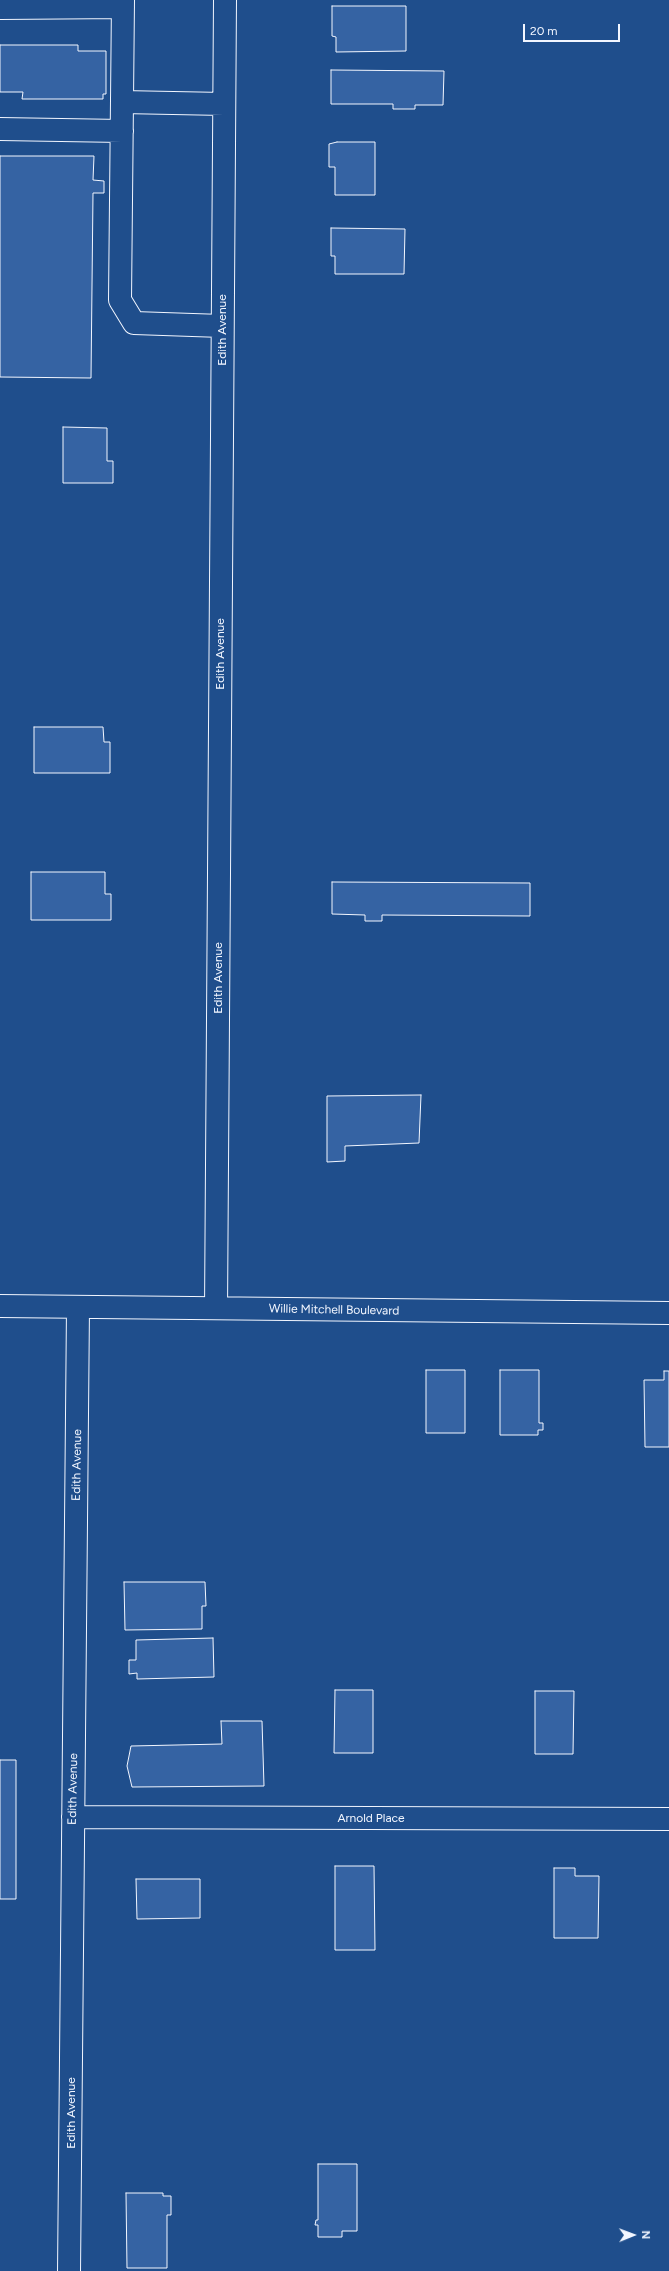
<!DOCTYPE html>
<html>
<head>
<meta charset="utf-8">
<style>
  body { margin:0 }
  #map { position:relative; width:669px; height:2271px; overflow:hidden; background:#1f4e8c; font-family:Figtree,sans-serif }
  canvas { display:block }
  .north { position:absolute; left:613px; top:2215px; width:40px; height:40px; -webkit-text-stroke:3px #1f4e8c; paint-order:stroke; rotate:89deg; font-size:11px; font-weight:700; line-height:16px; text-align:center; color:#f2f6ff }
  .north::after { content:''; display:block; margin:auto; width:14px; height:18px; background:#f2f6ff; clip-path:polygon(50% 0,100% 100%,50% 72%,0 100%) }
  .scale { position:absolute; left:523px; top:24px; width:97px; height:18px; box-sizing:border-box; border:2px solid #f2f6ff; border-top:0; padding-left:5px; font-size:12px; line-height:14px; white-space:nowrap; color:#f2f6ff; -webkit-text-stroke:3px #1f4e8c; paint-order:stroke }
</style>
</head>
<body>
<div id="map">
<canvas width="669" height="2271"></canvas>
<div class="north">N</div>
<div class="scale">20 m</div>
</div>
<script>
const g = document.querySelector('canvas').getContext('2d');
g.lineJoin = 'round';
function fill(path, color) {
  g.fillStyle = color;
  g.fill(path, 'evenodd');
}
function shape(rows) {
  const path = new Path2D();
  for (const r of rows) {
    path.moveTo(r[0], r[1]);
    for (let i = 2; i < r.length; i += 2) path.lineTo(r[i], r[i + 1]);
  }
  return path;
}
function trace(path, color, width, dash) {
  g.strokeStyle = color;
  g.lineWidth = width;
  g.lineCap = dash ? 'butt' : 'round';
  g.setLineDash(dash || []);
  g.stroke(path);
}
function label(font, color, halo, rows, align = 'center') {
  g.font = font + ' Figtree,sans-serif';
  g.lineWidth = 3;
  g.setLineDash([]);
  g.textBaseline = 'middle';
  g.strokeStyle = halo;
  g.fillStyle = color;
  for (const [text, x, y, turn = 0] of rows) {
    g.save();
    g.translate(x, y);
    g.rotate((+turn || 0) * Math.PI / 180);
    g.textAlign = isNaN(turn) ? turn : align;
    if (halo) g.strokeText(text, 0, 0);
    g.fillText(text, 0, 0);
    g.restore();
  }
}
const building = shape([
  [332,6,406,6,406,51,336,52,336,37,332,36,332,6],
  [0,45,78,45,78,51,106,51,106,94,103,94,103,99,22,99,23,92,0,92,0,45],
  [331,70,444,71,443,105,415,105,415,109,393,109,393,104,331,104,331,70],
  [337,142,375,142,375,195,335,195,335,167,329,167,329,144,337,142],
  [0,156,94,156,93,180,104,181,104,193,93,193,91,378,0,377,0,156],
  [331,228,405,229,404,274,335,274,335,256,331,256,331,228],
  [63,427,107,428,107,461,113,461,113,483,63,483,63,427],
  [34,727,103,727,104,742,110,742,110,773,34,773,34,727],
  [31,872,105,872,105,894,111,894,111,920,31,920,31,872],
  [332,882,530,883,530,916,382,915,382,921,365,921,365,915,332,914,332,882],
  [421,1095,419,1143,345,1146,345,1161,327,1162,327,1096,421,1095],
  [426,1370,465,1370,465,1433,426,1433,426,1370],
  [500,1370,539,1370,539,1423,543,1423,543,1430,538,1430,538,1435,500,1435,500,1370],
  [664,1371,669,1371,669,1447,645,1447,644,1380,664,1380,664,1371],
  [124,1582,205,1582,206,1606,202,1606,202,1629,125,1630,124,1582],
  [213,1638,214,1677,137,1679,137,1673,129,1674,129,1660,136,1660,136,1640,213,1638],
  [335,1690,373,1690,373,1753,334,1753,335,1690],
  [535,1691,574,1691,573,1754,535,1754,535,1691],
  [221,1721,262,1721,264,1786,132,1787,127,1766,131,1746,222,1744,221,1721],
  [0,1760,16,1760,16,1899,0,1899,0,1760],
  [335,1866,374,1866,375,1950,335,1950,335,1866],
  [554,1868,575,1868,575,1876,599,1876,598,1938,554,1938,554,1868],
  [136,1879,200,1879,200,1918,137,1919,136,1879],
  [318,2164,357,2164,357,2231,342,2231,342,2237,318,2237,318,2225,315,2225,316,2220,318,2220,318,2164],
  [126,2193,163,2193,163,2196,171,2196,171,2215,167,2215,167,2268,127,2268,126,2193]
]);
fill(building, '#3563a3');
trace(building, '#f2f6ff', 1);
const minor = shape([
  [123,0,120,300,134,323,222,326],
  [0,8,123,7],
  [122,102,224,104],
  [0,129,122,131],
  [0,1306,669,1313],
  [216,1308,225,0],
  [73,1817,669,1819],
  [69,2271,78,1307]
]);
trace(minor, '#f2f6ff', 24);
trace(minor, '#1f4e8c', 22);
label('12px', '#f2f6ff', '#1f4e8c', [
  ["Edith Avenue",222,330,-90],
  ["Edith Avenue",220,654,-90],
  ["Edith Avenue",218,978,-90],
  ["Willie Mitchell Boulevard",334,1310,1],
  ["Edith Avenue",77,1465,-89],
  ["Edith Avenue",73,1789,-89],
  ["Arnold Place",371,1818],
  ["Edith Avenue",71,2113,-90]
]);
</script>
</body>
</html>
